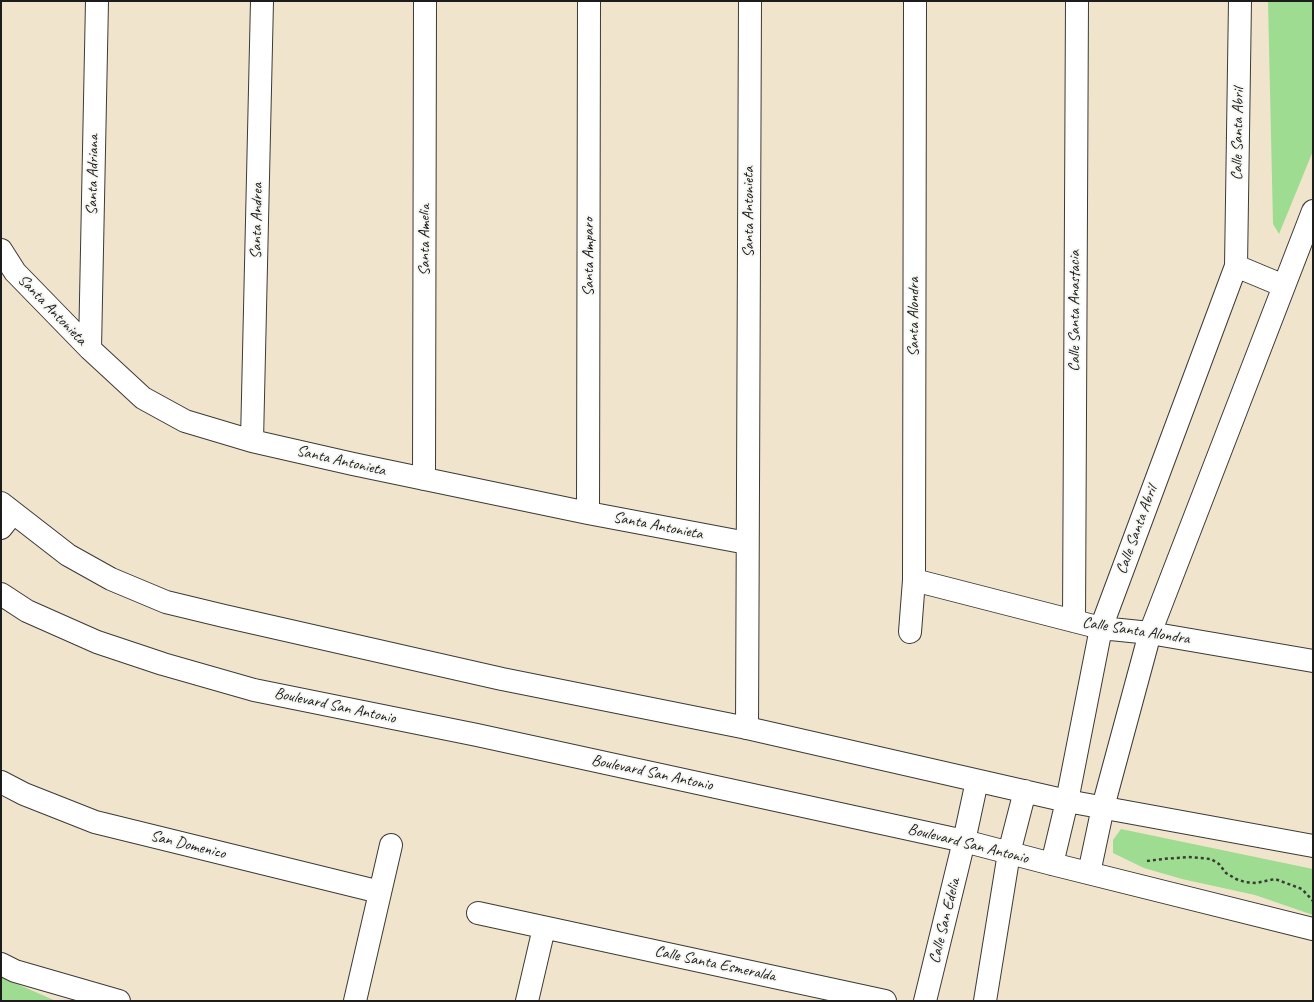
<!DOCTYPE html>
<html>
<head>
<meta charset="utf-8">
<style>
  body { margin:0 }
  #map { position:relative; width:1314px; height:1002px; overflow:hidden; background:#f1e4cc; font-family:Caveat,sans-serif }
  canvas { display:block }
  .frame { position:absolute; inset:0; border:2px solid #1c1c1c; pointer-events:none }
</style>
</head>
<body>
<div id="map">
<canvas width="1314" height="1002"></canvas>
<div class="frame"></div>
</div>
<script>
const g = document.querySelector('canvas').getContext('2d');
g.lineJoin = 'round';
function fill(path, color) {
  g.fillStyle = color;
  g.fill(path, 'evenodd');
}
function shape(rows) {
  const path = new Path2D();
  for (const r of rows) {
    path.moveTo(r[0], r[1]);
    for (let i = 2; i < r.length; i += 2) path.lineTo(r[i], r[i + 1]);
  }
  return path;
}
function trace(path, color, width, dash) {
  g.strokeStyle = color;
  g.lineWidth = width;
  g.lineCap = dash ? 'butt' : 'round';
  g.setLineDash(dash || []);
  g.stroke(path);
}
function label(font, color, halo, rows, align = 'center') {
  g.font = font + ' Caveat,sans-serif';
  g.lineWidth = 3.5;
  g.setLineDash([]);
  g.textBaseline = 'middle';
  g.strokeStyle = halo;
  g.fillStyle = color;
  for (const [text, x, y, turn = 0] of rows) {
    g.save();
    g.translate(x, y);
    g.rotate((+turn || 0) * Math.PI / 180);
    g.textAlign = isNaN(turn) ? turn : align;
    if (halo) g.strokeText(text, 0, 0);
    g.fillText(text, 0, 0);
    g.restore();
  }
}
fill(shape([
  [1268,1,1313,1,1313,151,1279,234,1273,224],
  [1121,829,1313,869,1313,915,1255,895,1182,879,1144,868,1113,853,1113,840],
  [1,977,56,1001,1,1001]
]), '#9edc91');
const minor = shape([
  [1,250,15,272,90,349,143,398,185,421,252,441,353,464,588,513,747,543],
  [1236,266,1284,286],
  [90,349,97,1],
  [252,441,262,1],
  [424,479,425,1],
  [588,513,589,1],
  [914,580,1101,628,1150,633,1313,661],
  [1074,621,1077,1],
  [910,632,914,580,915,1],
  [747,728,750,1],
  [1,782,24,794,95,822,380,892],
  [1067,801,1101,628,1236,266,1240,1],
  [1103,807,1150,633,1313,211],
  [478,913,885,1001],
  [1,964,15,971,119,1001],
  [355,1001,391,845],
  [527,1001,544,928],
  [925,1001,964,841],
  [985,1001,1009,853]
]);
const tertiary = shape([
  [1,503,68,555,111,579,166,602,224,616,502,679,747,728,1067,801,1313,846],
  [1,528,13,513],
  [1,594,27,611,97,642,163,664,254,690,477,735,964,841,1052,864,1313,929],
  [964,841,977,781],
  [1009,853,1025,791],
  [1052,864,1067,801],
  [1089,873,1103,807]
]);
trace(minor, '#3c3a36', 24);
trace(tertiary, '#3c3a36', 24);
trace(shape([
  [1147,861,1163,859,1188,857,1211,859,1219,864,1226,873,1236,879,1245,882,1256,883,1275,879,1302,889,1313,901]
]), '#3c3a36', 2.5, [3, 3]);
trace(minor, '#fff', 22);
trace(tertiary, '#fff', 22);
label('16px', '#1c1c1c', '#f6f6f2', [
  ["Calle Santa Abril",1238,134,-89],
  ["Santa Adriana",93,175,-89],
  ["Santa Antonieta",749,212,-90],
  ["Santa Andrea",257,221,-89],
  ["Santa Amelia",425,240,-90],
  ["Santa Amparo",589,257,-90],
  ["Santa Antonieta",52,310,46],
  ["Calle Santa Anastacia",1075,311,-90],
  ["Santa Alondra",914,317,-90],
  ["Santa Antonieta",341,461,13],
  ["Santa Antonieta",658,526,11],
  ["Calle Santa Abril",1137,530,-70],
  ["Calle Santa Alondra",1136,631,9],
  ["Boulevard San Antonio",335,706,12],
  ["Boulevard San Antonio",652,773,12],
  ["Boulevard San Antonio",968,844,14],
  ["San Domenico",188,845,14],
  ["Calle San Edelia",945,921,-76],
  ["Calle Santa Esmeralda",715,964,12]
]);
</script>
</body>
</html>
